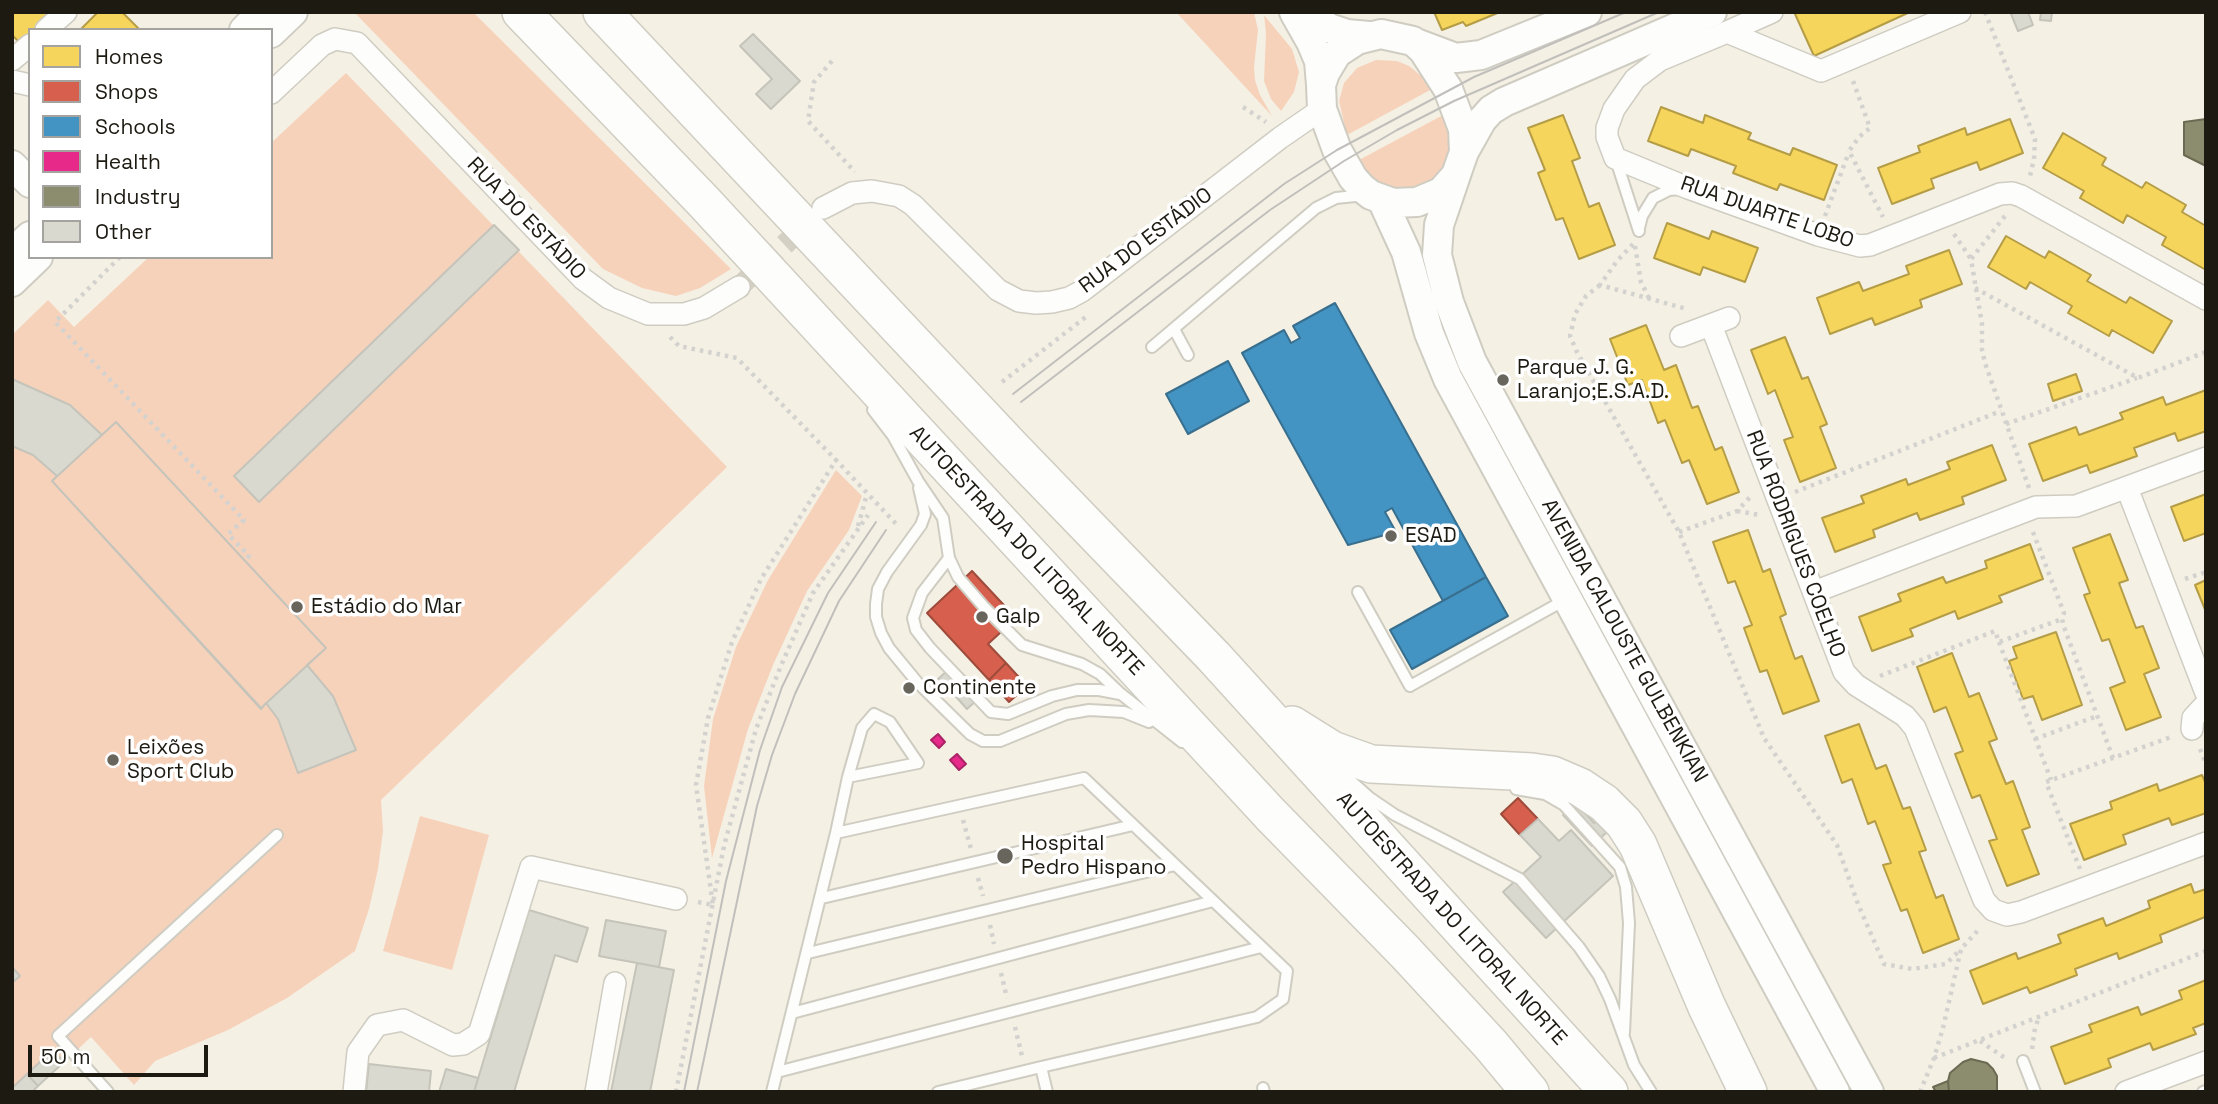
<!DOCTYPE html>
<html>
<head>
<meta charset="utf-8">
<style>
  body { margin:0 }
  #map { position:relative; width:2218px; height:1104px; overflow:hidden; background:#f4f0e4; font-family:"Space Grotesk",sans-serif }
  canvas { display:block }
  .frame { position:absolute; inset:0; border:14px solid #1d1a12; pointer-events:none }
  .legend { position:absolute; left:28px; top:28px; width:245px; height:231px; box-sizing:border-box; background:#fff; border:2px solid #a5a3a0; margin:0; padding:9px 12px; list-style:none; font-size:21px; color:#1d1a12 }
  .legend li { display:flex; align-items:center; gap:14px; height:35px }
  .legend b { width:35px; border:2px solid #a5a3a0 }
  .scale { position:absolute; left:28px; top:1045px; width:180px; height:32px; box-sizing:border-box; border:4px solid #1d1a12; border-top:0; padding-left:9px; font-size:21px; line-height:24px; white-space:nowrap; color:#1d1a12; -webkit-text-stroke:5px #fff; paint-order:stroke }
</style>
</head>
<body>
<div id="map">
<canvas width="2218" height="1104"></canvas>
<div class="frame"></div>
<ul class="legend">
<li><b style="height:19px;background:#f6d55c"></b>Homes</li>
<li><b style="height:19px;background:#d6604d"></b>Shops</li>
<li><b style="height:19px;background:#4393c3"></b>Schools</li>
<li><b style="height:19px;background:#e7298a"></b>Health</li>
<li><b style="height:19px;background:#8c8c6e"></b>Industry</li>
<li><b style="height:19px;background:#dad9cf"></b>Other</li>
</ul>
<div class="scale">50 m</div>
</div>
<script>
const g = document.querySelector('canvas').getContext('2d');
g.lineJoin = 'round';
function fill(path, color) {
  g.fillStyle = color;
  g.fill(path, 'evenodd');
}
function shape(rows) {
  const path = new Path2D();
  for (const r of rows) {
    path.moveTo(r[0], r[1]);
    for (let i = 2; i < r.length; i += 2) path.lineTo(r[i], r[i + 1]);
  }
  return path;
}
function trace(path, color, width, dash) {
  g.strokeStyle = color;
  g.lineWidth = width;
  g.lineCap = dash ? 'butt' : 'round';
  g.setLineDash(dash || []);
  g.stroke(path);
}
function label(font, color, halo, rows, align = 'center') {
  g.font = font + ' "Space Grotesk",sans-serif';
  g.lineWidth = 7;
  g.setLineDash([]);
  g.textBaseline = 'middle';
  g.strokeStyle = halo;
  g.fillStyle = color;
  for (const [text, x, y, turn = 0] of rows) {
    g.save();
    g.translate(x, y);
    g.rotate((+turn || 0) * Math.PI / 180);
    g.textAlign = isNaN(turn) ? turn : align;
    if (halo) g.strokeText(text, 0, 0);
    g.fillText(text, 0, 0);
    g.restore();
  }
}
fill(shape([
  [354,12,473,12,731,269,700,288,676,296,642,288,603,269],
  [1176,12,1254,12,1258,30,1254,67,1255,80,1260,95,1272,116],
  [1264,15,1292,49,1299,72,1294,92,1281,111,1271,99,1264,81,1266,33],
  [1376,60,1397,61,1409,66,1426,80,1432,89,1347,135,1339,101,1344,83,1357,68],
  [346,73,727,467,381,800,383,831,378,869,369,909,355,951,287,998,228,1030,155,1061,134,1085,91,1037,32,1092,12,1092,12,335,48,300,74,327,149,257,271,257,271,143],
  [1443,115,1449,135,1449,153,1439,177,1424,188,1388,190,1374,180,1363,167,1359,160],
  [836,470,862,496,849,530,807,591,773,665,748,729,712,858,704,786,713,719,736,647,768,580],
  [420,816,489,835,452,970,383,951]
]), '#f7d2bb');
const homes = shape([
  [12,12,46,12,49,15,34,30,30,30,30,34,20,43,12,35,12,12],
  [98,12,122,12,140,30,80,30,98,12],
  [1434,12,1500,12,1466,26,1463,22,1442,30,1434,12],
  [1800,12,1910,12,1814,56,1795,14,1800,12],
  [1661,107,1703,123,1705,115,1751,133,1748,139,1790,155,1793,148,1837,165,1824,200,1780,184,1777,190,1733,173,1736,166,1691,149,1688,156,1648,141,1661,107],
  [1563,115,1580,158,1572,161,1589,207,1599,203,1615,245,1579,259,1563,218,1556,220,1538,173,1545,170,1528,128,1563,115],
  [2010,119,2023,153,1980,170,1977,162,1931,179,1934,188,1892,204,1878,168,1920,152,1918,146,1965,128,1967,135,2010,119],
  [2063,133,2106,158,2102,165,2142,188,2146,182,2186,205,2182,212,2206,226,2206,270,2162,245,2166,237,2127,215,2123,223,2080,198,2084,191,2043,168,2063,133],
  [1667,223,1709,239,1712,231,1758,248,1745,282,1703,267,1700,275,1654,258,1667,223],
  [2006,236,2045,258,2049,251,2091,275,2087,281,2126,303,2130,297,2172,321,2153,353,2112,330,2109,336,2068,313,2072,306,2030,282,2026,289,1988,267,2006,236],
  [1949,250,1962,284,1920,300,1922,307,1875,325,1872,318,1830,334,1817,298,1859,282,1863,291,1909,274,1906,266,1949,250],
  [1646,325,1664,370,1676,365,1692,408,1698,406,1715,450,1722,447,1739,492,1707,504,1689,460,1682,463,1665,420,1658,423,1642,380,1628,385,1610,339,1646,325],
  [1785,337,1802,379,1808,377,1827,424,1820,427,1836,468,1800,482,1784,440,1793,437,1775,390,1768,394,1751,350,1785,337],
  [2076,374,2082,391,2053,401,2048,384,2076,374],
  [2206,390,2206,431,2178,441,2175,433,2134,448,2137,456,2090,473,2087,465,2043,481,2029,444,2076,427,2079,435,2123,419,2120,413,2163,397,2166,405,2206,390],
  [1992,445,2006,480,1962,497,1964,504,1920,520,1917,513,1873,530,1875,537,1835,552,1822,518,1864,503,1861,496,1906,479,1908,485,1950,469,1947,462,1992,445],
  [2206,494,2206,533,2184,541,2171,507,2206,494],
  [1748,530,1763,572,1770,569,1786,614,1780,617,1795,659,1802,656,1819,701,1783,714,1767,670,1760,672,1744,628,1752,625,1735,581,1728,583,1713,542,1748,530],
  [2110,534,2128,580,2119,583,2136,628,2143,626,2159,668,2144,674,2161,717,2126,730,2110,688,2125,682,2109,639,2102,641,2084,595,2090,593,2073,548,2110,534],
  [2030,544,2043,579,1999,596,2002,602,1958,619,1955,611,1910,629,1913,636,1872,651,1859,617,1901,601,1898,594,1943,577,1946,583,1987,568,1985,561,2030,544],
  [2206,580,2206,612,2195,585,2206,580],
  [2056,632,2082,705,2042,720,2033,696,2023,699,2009,661,2017,658,2013,647,2056,632],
  [1952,653,1969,697,1979,693,1997,739,1989,742,2006,784,2013,781,2030,827,2022,830,2039,874,2007,886,1989,841,1997,839,1980,795,1972,798,1955,754,1963,751,1946,707,1934,712,1917,667,1952,653],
  [1859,724,1876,769,1886,765,1903,809,1910,807,1926,850,1919,852,1936,898,1943,895,1959,939,1923,953,1907,909,1901,911,1883,865,1891,863,1875,821,1868,824,1852,779,1842,783,1825,736,1859,724],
  [2202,775,2206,784,2206,813,2172,825,2169,818,2123,835,2126,844,2084,860,2070,824,2112,809,2110,802,2157,784,2159,791,2202,775],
  [2191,884,2194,893,2206,889,2206,920,2205,917,2160,935,2162,942,2119,959,2117,953,2075,969,2077,975,2030,993,2027,987,1983,1004,1970,971,2016,953,2018,959,2061,943,2058,935,2103,918,2106,926,2150,908,2148,901,2191,884],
  [2206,980,2206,1023,2193,1028,2196,1034,2153,1050,2150,1043,2108,1059,2111,1067,2065,1084,2051,1047,2092,1032,2089,1025,2138,1007,2141,1015,2182,999,2179,991,2206,980]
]);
fill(homes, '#f6d55c');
trace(homes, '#b59d46', 2);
const shops = shape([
  [972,571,1016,618,988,644,1006,663,989,680,927,613,972,571],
  [1006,663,1027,686,1009,702,989,680,1006,663],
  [1518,798,1538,819,1520,835,1501,814,1518,798]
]);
fill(shops, '#d6604d');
trace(shops, '#9e4b3b', 2);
const schools = shape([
  [1335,303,1486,577,1443,601,1392,508,1385,512,1396,532,1348,545,1242,353,1284,330,1291,343,1300,338,1293,326,1335,303],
  [1228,361,1249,401,1188,434,1166,394,1228,361],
  [1486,577,1508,616,1412,669,1390,630,1486,577]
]);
fill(schools, '#4393c3');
trace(schools, '#386f8e', 2);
const health = shape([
  [938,734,945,742,939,748,931,740,938,734],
  [957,754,966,764,959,770,950,760,957,754]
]);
fill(health, '#e7298a');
trace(health, '#aa2466', 2);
const industry = shape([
  [2206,119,2206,166,2184,155,2184,122,2206,119],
  [1971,1059,1987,1063,1993,1069,1997,1076,1997,1092,1949,1092,1948,1081,1950,1073,1963,1062,1971,1059],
  [1948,1081,1949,1092,1936,1092,1933,1087,1948,1081]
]);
fill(industry, '#8c8c6e');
trace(industry, '#6b6a52', 2);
const building = shape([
  [2017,12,2028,12,2033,25,2018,31,2011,14,2017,12],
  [2041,12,2052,12,2051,21,2040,20,2041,12],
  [753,34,800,81,771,109,756,94,772,79,740,46,753,34],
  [494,225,519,250,259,502,234,476,494,225],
  [12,379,70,405,102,435,116,422,326,648,307,665,333,696,356,750,298,773,278,719,266,703,261,709,52,481,57,476,33,455,12,446,12,379],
  [116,422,326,648,261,708,52,481,116,422],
  [952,666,980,697,967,709,949,689,945,692,935,682,952,666],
  [1576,803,1594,823,1598,820,1608,831,1592,846,1563,815,1576,803],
  [1538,819,1559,841,1571,830,1613,876,1546,938,1503,892,1541,857,1520,835,1538,819],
  [529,910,588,928,577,962,555,955,514,1092,474,1092,529,910],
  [606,920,666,931,659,967,599,956,606,920],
  [637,963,674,970,650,1092,611,1092,637,963],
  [12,967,20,976,12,983,12,967],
  [53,1050,64,1062,38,1086,27,1074,53,1050],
  [369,1064,431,1071,429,1092,366,1092,369,1064],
  [446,1069,478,1078,474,1092,439,1092,446,1069],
  [27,1074,38,1086,32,1092,12,1092,12,1088,27,1074]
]);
fill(building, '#dad9cf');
trace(building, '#c5c4bb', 2);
trace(shape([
  [739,287,812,219]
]), '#d4d0c4', 21, [21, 10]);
const lane = shape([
  [1616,160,1639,231],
  [1639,228,1642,216,1653,198,1669,190,1682,189],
  [1174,329,1188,355],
  [1152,347,1316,208,1336,198,1365,195],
  [873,410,893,436,918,481,943,518,949,558,958,577,984,607,1022,645,1082,664,1100,674,1121,694,1182,742],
  [919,488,925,514,921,525,887,572,878,589,876,604,876,617,881,633,889,648,917,682,970,734,983,741,1000,741,1066,714,1089,710,1124,712,1149,722],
  [949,558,922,593,913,618,916,630,930,648,991,712,1008,714,1052,696,1077,690,1099,690,1120,694],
  [1358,592,1410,686,1565,600],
  [1343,774,1370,798,1395,815,1520,879,1579,947,1599,976,1610,999,1634,1065,1651,1092],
  [1516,789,1545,794,1564,805,1620,867,1626,887,1629,923,1624,1033],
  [836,833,848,777,862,728,874,714,890,722,918,763,848,777],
  [822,898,1133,825],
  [808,953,1175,865],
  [792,1013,1213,901],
  [2023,1061,2035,1092],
  [777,1072,1261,947],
  [1263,1088,1264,1092],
  [108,1092,58,1036,277,835],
  [772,1092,836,833,1084,778,1287,971,1283,999,1257,1017,1041,1067,1047,1092],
  [938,1092,1041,1067],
  [2203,1092,2206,1091]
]);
const street = shape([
  [1772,12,1727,32,1821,71,1960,12],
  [46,30,66,12],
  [1727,32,1660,60,1635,79,1614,109,1607,128,1607,137,1615,158,1688,188,1818,235,1860,246,1870,245,2000,194,2012,193,2021,196,2206,299],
  [12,60,30,45],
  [12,81,30,85],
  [271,93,322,45,335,39,357,43,583,279,609,298,648,314,684,314,704,308,739,287],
  [823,208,852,193,872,191,899,196,913,205,998,290,1019,301,1036,303,1052,302,1069,298,1082,291,1280,138,1322,109],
  [1711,325,1844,672,1856,685,1905,716,1915,728,1984,900,1993,910,2007,915,2021,912,2206,843],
  [1681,336,1729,318],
  [2127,488,2206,693],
  [1814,592,2036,507,2076,506,2206,458],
  [2192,729,2193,718,2206,704],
  [354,1092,358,1052,377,1025,403,1020,453,1045,463,1044,479,1034,531,867,676,899],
  [596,1092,615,983],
  [2126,1092,2206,1062]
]);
const secondary = shape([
  [1294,12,1311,42,1319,61,1321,85],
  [1305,12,1329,28,1347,34,1369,36],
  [244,30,262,12],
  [271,33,293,12],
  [1381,34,1413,41,1423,50,1448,89,1463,129,1464,152,1456,175,1441,192,1417,202,1393,203,1371,195,1362,188,1353,178,1337,150,1322,109,1321,85,1325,73,1337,53,1357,40,1381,34],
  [1416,43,1456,58,1481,55,1587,12],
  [1464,152,1482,120,1491,110,1504,102,1712,12],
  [12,165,30,183],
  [1456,175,1439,225,1437,255,1449,302,1472,362,1869,1092],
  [1382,200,1406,252,1429,333,1448,379,1835,1092],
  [12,252,30,236],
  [12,282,38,257]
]);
const highway = shape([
  [521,12,704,202,1271,815,1405,952,1491,1045,1530,1092],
  [602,12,1013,449,1214,657,1609,1092],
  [1292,725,1332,750,1371,764,1532,772,1552,775,1580,787,1604,803,1624,823,1638,845,1707,1007,1748,1092]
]);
trace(lane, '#cfccc2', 14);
trace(street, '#cfccc2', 24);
trace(secondary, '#cfccc2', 32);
trace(highway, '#cfccc2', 40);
trace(shape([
  [1985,12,2035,139,2034,159,2030,176],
  [832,61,814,82,808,121,855,172],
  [1853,81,1870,128,1859,137,1849,151,1883,217],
  [1243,107,1266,122],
  [1825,216,1849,152],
  [2005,216,1971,259,1982,324,1982,350,1985,363,2029,488],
  [1954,234,1971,259],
  [1633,244,1617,261,1600,285,1687,309],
  [1635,246,1641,282,1649,298],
  [120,257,55,322,244,520,228,534,249,556,244,560],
  [1600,285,1586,296,1575,314,1570,336,1577,352,1679,532,1764,738,1837,845,1858,904,1884,964,1912,969,1946,964,1961,949],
  [1975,288,2138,378,2206,352],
  [670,337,679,346,737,358,836,460],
  [1002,382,1087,316],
  [2006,424,2137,378],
  [1795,492,2001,411],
  [1737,511,1760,515],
  [858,526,867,494],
  [1679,532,1737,511,1752,495],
  [2033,532,2064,613,2062,619,2064,627,2113,758],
  [2185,579,2206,572],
  [1999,642,2051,780],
  [1880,676,1995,631,1999,642,2062,619],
  [2035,739,2097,716],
  [2200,749,2206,764],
  [963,820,971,849],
  [2080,869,2046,782,2174,736],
  [978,878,983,896],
  [698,902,713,905,696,785,708,718,732,642,761,579,836,460,899,527],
  [990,925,994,944],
  [1001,973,1007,998],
  [1015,1027,1022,1056],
  [1980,1041,2008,1060],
  [2032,1049,2035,1028,2039,1017],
  [1934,1058,2206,951],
  [676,1092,724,846,756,729,780,668,813,593,868,515],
  [1920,1092,1934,1058,1943,1028,1961,949,1980,928]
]), '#d3d2cf', 4.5, [3.5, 5]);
trace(lane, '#fdfdfb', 10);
trace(street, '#fdfdfb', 21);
trace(secondary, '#fdfdfb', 28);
trace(highway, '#fdfdfb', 37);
trace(shape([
  [1013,394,1284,184,1337,150,1474,77,1626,12],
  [1021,402,1270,210,1344,161,1397,130,1454,101,1659,12],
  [684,1092,726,881,760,750,782,687,828,593,876,522],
  [697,1092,757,806,772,755,795,694,839,601,886,530]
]), '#c0bfbc', 2);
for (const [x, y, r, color] of [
  [1503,380,7,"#68655c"],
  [1391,536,7,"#68655c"],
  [297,607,7,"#68655c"],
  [982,617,7,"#68655c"],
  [909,688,7,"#68655c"],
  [113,760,7,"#68655c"],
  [1005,856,9,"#68655c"]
]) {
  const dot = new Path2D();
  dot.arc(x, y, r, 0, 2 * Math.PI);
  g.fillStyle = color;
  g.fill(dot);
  trace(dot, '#fff', 2.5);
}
label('21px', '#1d1a12', '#fff', [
  ["RUA DUARTE LOBO",1767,213,19],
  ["RUA DO ESTÁDIO",526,219,46],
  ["RUA DO ESTÁDIO",1146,241,-37],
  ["RUA RODRIGUES COELHO",1795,544,69],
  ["AUTOESTRADA DO LITORAL NORTE",1026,551,47],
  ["AVENIDA CALOUSTE GULBENKIAN",1624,641,61],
  ["AUTOESTRADA DO LITORAL NORTE",1451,919,48]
]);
label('21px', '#1d1a12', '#fff', [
  ["Parque J. G.",1517,368],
  ["Laranjo;E.S.A.D.",1517,392],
  ["ESAD",1405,536],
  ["Estádio do Mar",311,607],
  ["Galp",996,617],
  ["Continente",923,688],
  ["Leixões",127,748],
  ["Sport Club",127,772],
  ["Hospital",1021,844],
  ["Pedro Hispano",1021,868]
], 'left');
</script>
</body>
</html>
